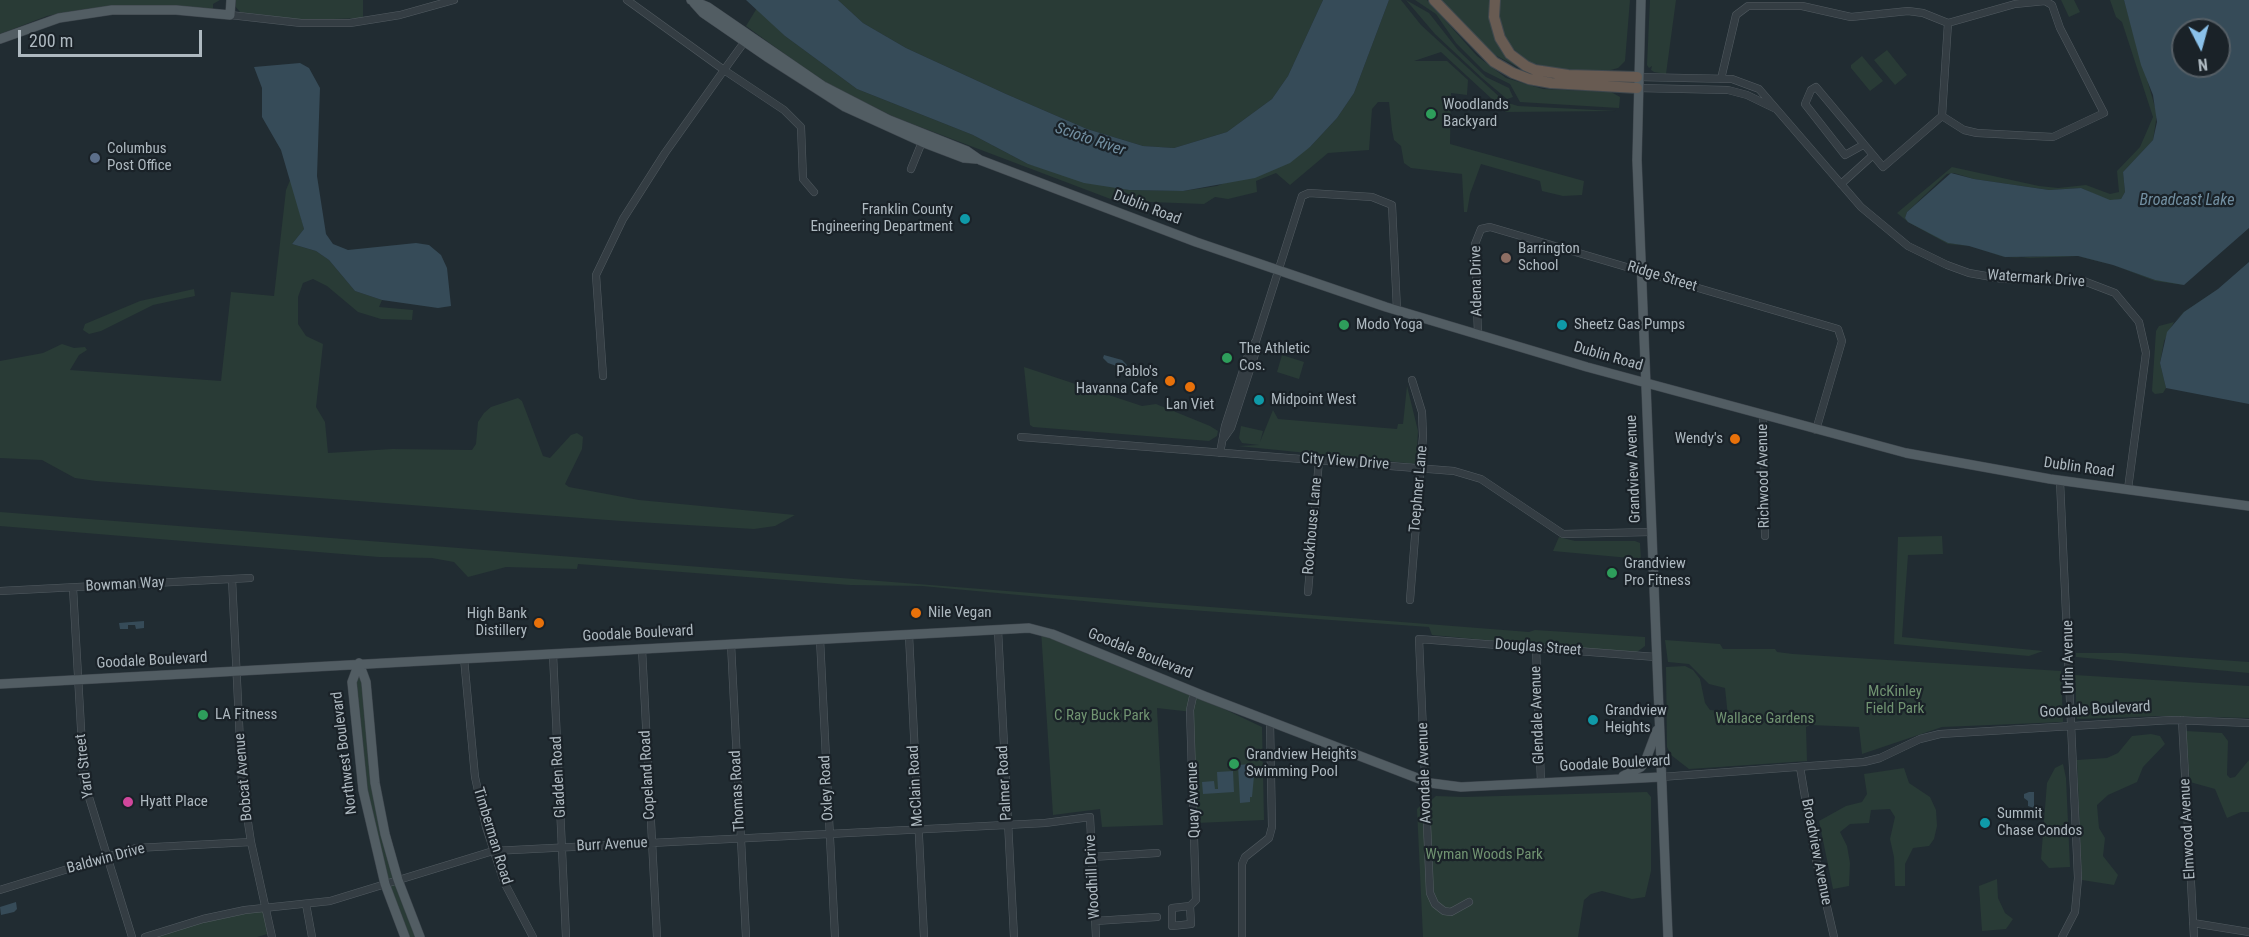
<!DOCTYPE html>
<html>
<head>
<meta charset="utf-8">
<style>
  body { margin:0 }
  #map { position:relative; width:2249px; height:937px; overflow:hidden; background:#212c32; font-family:"Roboto Condensed",sans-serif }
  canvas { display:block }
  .north { position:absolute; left:2171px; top:18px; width:60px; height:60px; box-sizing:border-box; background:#1a2228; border:2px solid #555e65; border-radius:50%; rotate:174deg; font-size:16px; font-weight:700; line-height:24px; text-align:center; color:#aeb9c0 }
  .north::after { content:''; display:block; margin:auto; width:21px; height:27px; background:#8ac1ea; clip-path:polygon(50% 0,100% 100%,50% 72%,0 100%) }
  .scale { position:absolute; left:18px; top:30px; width:184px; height:27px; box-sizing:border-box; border:3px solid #aeb9c0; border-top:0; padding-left:8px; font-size:18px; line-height:21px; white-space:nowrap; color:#aeb9c0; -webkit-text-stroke:4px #1a2228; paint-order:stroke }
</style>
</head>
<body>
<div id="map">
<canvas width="2249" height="937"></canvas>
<div class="north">N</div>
<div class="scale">200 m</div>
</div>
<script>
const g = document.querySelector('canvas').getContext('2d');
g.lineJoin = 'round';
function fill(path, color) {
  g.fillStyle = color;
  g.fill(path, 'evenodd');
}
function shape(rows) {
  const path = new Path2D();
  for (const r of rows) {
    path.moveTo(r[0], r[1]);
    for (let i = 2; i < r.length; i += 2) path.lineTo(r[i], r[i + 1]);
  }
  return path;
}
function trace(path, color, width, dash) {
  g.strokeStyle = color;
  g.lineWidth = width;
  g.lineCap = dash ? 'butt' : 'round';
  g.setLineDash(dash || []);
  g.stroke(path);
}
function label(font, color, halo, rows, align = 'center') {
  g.font = font + ' "Roboto Condensed",sans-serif';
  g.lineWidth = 4.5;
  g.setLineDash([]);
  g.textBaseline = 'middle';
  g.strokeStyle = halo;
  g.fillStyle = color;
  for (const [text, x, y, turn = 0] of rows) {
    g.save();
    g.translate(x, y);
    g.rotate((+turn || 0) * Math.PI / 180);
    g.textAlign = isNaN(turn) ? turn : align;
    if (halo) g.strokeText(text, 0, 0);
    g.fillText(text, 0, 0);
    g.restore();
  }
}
fill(shape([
  [0,0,220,0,213,4,213,9,127,5,86,9,47,16,0,34],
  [236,0,363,0,363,18,305,20,240,12,235,6],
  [838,0,1323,0,1288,76,1272,99,1227,132,1174,148,1143,146,1087,129,1006,94,906,48,863,23],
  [1389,0,1401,0,1421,25,1505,102,1518,106,1616,111,1506,112,1441,52,1414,61,1447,61,1468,80,1467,95,1451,93,1450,144,1584,181,1582,195,1563,196,1542,191,1540,181,1481,164,1470,194,1467,212,1464,212,1462,174,1411,168,1404,163,1401,146,1394,140,1392,130,1389,102,1378,102,1372,109,1369,150,1328,153,1290,185,1276,173,1256,181,1257,192,1228,199,1215,197,1204,204,1150,202,1137,209,894,117,819,79,746,26,757,8,785,36,857,89,973,135,1028,164,1129,190,1183,191,1217,186,1310,147,1337,118,1354,93],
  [1406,0,1429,13,1458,50,1486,77,1509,88,1513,97,1507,99,1482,78,1435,34],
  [1415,0,1427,0,1477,56,1506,78,1543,89,1611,92,1620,97,1619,108,1520,102,1510,84,1484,71,1456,43,1436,14],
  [1438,0,1492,0,1492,28,1533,75,1493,54],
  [1500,0,1630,0,1625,61,1618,68,1607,71,1563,70,1528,62,1505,41,1499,23],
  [1650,0,1676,0,1666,74,1654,72,1651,70,1652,66,1649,68,1647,65],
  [2061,0,2074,0,2080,12,2069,17],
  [2110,0,2124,0,2157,114,2153,140,2123,172,2125,192,2121,199,2110,201,2081,188,2049,190,1974,179,1954,173,1947,174,1907,212,1905,218,1948,243,1969,246,2005,257,2017,258,2045,256,2078,256,2088,258,2113,265,2155,280,2170,281,2178,282,2184,285,2249,228,2184,285,2155,281,2113,265,2078,256,2029,258,2004,257,1969,246,1948,244,1908,222,1897,213,1952,167,2039,186,2058,188,2086,185,2110,194,2119,192,2117,171,2140,147,2153,117,2122,22,2116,17],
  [1887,50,1907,75,1895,85,1874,60],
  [1862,56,1883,81,1870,91,1851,68,1851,65],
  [291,178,304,229,292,244,316,251,329,260,355,291,382,300,379,307,413,310,412,320,381,319,358,312,327,286,313,279,303,283,298,297,298,324,306,336,323,344,316,407,325,422,328,453,392,449,472,450,476,444,478,422,484,413,491,407,518,398,522,401,543,456,550,458,571,435,577,433,583,437,582,449,565,484,569,487,639,500,795,515,775,526,754,529,621,521,96,481,75,478,42,460,0,458,0,361,43,353,62,344,74,348,85,347,87,350,79,355,70,370,221,381,231,292,274,296,286,190],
  [2249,261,2218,289,2185,312,2174,322,2164,341,2160,363,2166,388,2163,393,2155,394,2152,391,2156,331,2159,326,2174,322,2184,312,2218,289],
  [194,289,195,296,153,305,101,331,89,334,83,330,85,324,140,301],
  [1282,355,1304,362,1299,379,1277,372],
  [1024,367,1142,406,1156,404,1210,426,1218,431,1217,436,1209,441,1033,427,1030,425],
  [1407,386,1418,431,1416,464,1238,446,1259,445,1242,443,1239,438,1241,426,1263,431,1260,442,1273,410,1278,419,1397,429,1398,424,1403,424],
  [0,512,1529,632,1535,630,1645,637,1645,646,1637,652,1528,644,1432,635,1429,627,1148,607,922,586,850,585,578,564,577,569,506,567,468,577,454,562,432,558,379,557,0,526],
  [1942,536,1943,554,1908,555,1902,637,2043,651,2029,656,1894,644,1898,537],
  [1559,537,1575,541,1635,541,1640,543,1641,559,1553,551],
  [1041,630,1150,674,1262,727,1264,820,1197,823,1192,712,1157,708,1163,825,1102,827,1100,809,1053,815],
  [1665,640,1720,644,1723,649,1775,649,1777,652,1793,654,2061,671,2063,722,1942,727,1862,754,1859,727,1810,725,1806,727,1807,761,1689,769,1671,755,1667,747,1666,667,1685,666,1693,670,1700,679,1705,703,1710,710,1719,711,1720,718,1728,717,1725,688,1709,684,1689,664,1668,662],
  [2076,653,2122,653,2249,662,2249,673,2076,657],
  [359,663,385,834,420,937,405,937,371,836,352,682],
  [2075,675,2249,686,2249,718,2162,716,2077,719],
  [2186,731,2222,733,2228,741,2227,775,2230,778,2235,777,2249,760,2249,812,2241,812,2227,818,2215,789,2190,782],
  [2151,734,2160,736,2165,744,2143,767,2137,782,2108,795,2097,805,2099,828,2105,838,2103,856,2118,875,2114,885,2082,880,2077,760,2107,758,2118,753,2132,736],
  [2063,764,2066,778,2070,867,2049,868,2041,859,2047,783,2055,768],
  [1904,768,1909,783,1930,797,1936,810,1937,826,1934,839,1929,846,1913,848,1905,864,1905,886,1895,886,1894,857,1890,839,1895,817,1890,809,1871,810,1869,823,1850,824,1840,832,1847,846,1850,863,1849,886,1833,889,1819,821,1846,806,1862,802,1867,794,1864,774],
  [1647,792,1651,797,1651,871,1645,897,1632,899,1602,891,1591,894,1584,900,1578,937,1423,937,1417,809,1420,806,1422,809,1436,796,1464,797],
  [1997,879,1998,898,2005,913,2013,919,2006,929,1982,931,1979,886],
  [264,908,271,933,257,937,145,937,179,926]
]), '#293b36');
fill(shape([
  [746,0,838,0,863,23,906,48,1006,94,1087,129,1143,146,1174,148,1227,132,1272,99,1288,76,1323,0,1389,0,1354,93,1337,118,1310,147,1290,163,1255,178,1183,191,1129,190,1084,183,1028,164,973,135,857,89,785,36],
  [2124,0,2249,0,2249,228,2184,285,2155,280,2113,265,2078,256,2005,257,1969,246,1948,243,1908,222,1905,218,1907,212,1951,173,1974,179,2049,190,2081,188,2110,200,2121,199,2125,192,2123,172,2153,140,2157,122,2153,95,2141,65],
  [2183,30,2219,30,2219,66,2183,66],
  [300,63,309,68,320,88,317,176,326,234,333,244,348,250,416,243,429,245,441,255,447,268,451,306,438,308,382,300,355,291,329,260,316,251,292,244,304,229,281,150,262,117,262,88,254,67],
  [2249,262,2249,404,2166,388,2160,363,2167,332,2184,312,2218,289],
  [1104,355,1122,360,1127,365,1125,369,1108,363,1103,358],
  [144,621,144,628,136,629,135,625,128,625,128,629,120,629,119,623],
  [1251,764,1254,776,1252,797,1250,797,1250,802,1240,803,1238,765],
  [1233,771,1234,792,1203,794,1202,782,1214,781,1215,789,1218,789,1217,772],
  [2029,792,2034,792,2034,808,2028,806,2028,801,2024,798,2024,794],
  [16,902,17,909,14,912,1,915,0,907]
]), '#364b58');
const minor = shape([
  [230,15,301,23,350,23,400,15,454,0],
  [745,41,724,70,784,110,801,127,803,179,814,192],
  [1637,77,1732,79,1759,89,1861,207,1908,246,1947,265,1969,273,2003,279,2081,280,2115,293,2139,322,2146,353,2128,489],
  [1721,79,1736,15,1748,6,1802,6,1851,17,1908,11,1923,13,1948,23,2015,4,2045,1,2052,5,2060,28,2104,113,2053,137,1977,133,1964,130,1942,116],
  [1637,88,1728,90,1747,95,1776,109],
  [1942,116,1948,23],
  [1863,145,1845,155,1805,104,1811,90,1816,87,1883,167,1942,116],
  [911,169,922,142],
  [1841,184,1872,156],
  [1478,335,1475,244,1481,229,1490,227,1838,329,1842,341,1816,430],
  [603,376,596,275,623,219,665,153,724,70,627,0],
  [1763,415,1765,536],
  [1021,437,1454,471,1481,479,1563,534,1651,532],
  [1224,438,1231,428,1256,351,1256,341,1302,196,1309,193,1372,197,1392,205,1397,310],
  [1220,453,1225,426,1250,349,1256,341],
  [2060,481,2078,878,2075,912,2062,937],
  [232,579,242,783,251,842,272,937],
  [73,588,84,781,132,937],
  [0,591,250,578],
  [1308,592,1319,460],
  [1410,600,1423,436,1422,412,1412,380],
  [998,630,1014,937],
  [909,635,924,937],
  [820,639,835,937],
  [731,644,746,937],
  [1536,647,1541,783],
  [642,649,657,937],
  [553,654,566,937],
  [464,658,475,777,486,827,504,882,533,937],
  [2182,720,2194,937],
  [1800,767,1814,851,1834,937],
  [1661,777,1864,762,1880,758,1920,739,1940,734,2172,720,2249,723],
  [1092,857,1157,853],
  [0,890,136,848,251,842],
  [1469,902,1451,912,1444,911,1435,904,1430,893,1419,639,1656,657],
  [306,904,312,937],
  [1190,906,1191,924,1172,926,1172,908,1190,906,1196,900,1190,710,1194,692],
  [1095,921,1157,917],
  [2193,923,2249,932],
  [145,937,203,919,245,910,330,901,493,851,1045,823,1090,817,1096,937],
  [1242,937,1242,864,1245,857,1269,838,1272,827,1270,722]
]);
const major = shape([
  [691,0,708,7,823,86,889,120,967,151,980,160,1196,242,1386,307,1587,367,1906,453,2050,479,2249,506],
  [1641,0,1637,160,1668,937],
  [694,3,703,13,767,57,845,107,922,142,964,158,976,159],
  [0,39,59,18,112,10,176,10,230,15,231,0],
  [359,663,366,682,375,783,385,834,398,880,420,937],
  [359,663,352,682,363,790,385,884,405,937],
  [0,684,1029,628,1052,634,1204,696,1430,783,1461,787,1661,777],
  [1623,776,1641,767,1645,762,1657,730]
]);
const highway = shape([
  [1434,0,1494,62,1513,73,1529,79,1551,83,1637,88],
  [1495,0,1494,17,1500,38,1510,54,1526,66,1535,70,1568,75,1637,77]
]);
trace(minor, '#525b61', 8);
trace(major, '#3e464d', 10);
trace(highway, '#3f484e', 12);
trace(minor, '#343d43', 7);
trace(major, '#525d63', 9);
trace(highway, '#685b52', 10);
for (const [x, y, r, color] of [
  [1431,114,6,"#2e9e5b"],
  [95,158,6,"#5c6f8a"],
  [965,219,6,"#0f9aa8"],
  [1506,258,6,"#8d6e63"],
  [1344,325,6,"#2e9e5b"],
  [1562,325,6,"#0f9aa8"],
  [1227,358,6,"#2e9e5b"],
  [1170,381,6,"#e8710a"],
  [1190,387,6,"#e8710a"],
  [1259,400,6,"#0f9aa8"],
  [1735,439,6,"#e8710a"],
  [1612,573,6,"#2e9e5b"],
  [916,613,6,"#e8710a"],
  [539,623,6,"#e8710a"],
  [203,715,6,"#2e9e5b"],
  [1593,720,6,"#0f9aa8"],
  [1234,764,6,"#2e9e5b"],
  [128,802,6,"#d1479c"],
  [1985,823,6,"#0f9aa8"]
]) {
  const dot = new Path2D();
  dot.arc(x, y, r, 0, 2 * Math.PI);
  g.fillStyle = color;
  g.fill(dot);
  trace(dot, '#1a2228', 2);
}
label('15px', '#aeb9c0', '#1a2228', [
  ["Woodlands",1443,105],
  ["Backyard",1443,122],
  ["Columbus",107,149],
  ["Post Office",107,166],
  ["Franklin County",953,210,"right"],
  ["Engineering Department",953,227,"right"],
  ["Barrington",1518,249],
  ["School",1518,266],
  ["Modo Yoga",1356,325],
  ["Sheetz Gas Pumps",1574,325],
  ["The Athletic",1239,349],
  ["Cos.",1239,366],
  ["Pablo's",1158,372,"right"],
  ["Havanna Cafe",1158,389,"right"],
  ["Midpoint West",1271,400],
  ["Lan Viet",1190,405,"center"],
  ["Wendy's",1723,439,"right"],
  ["Grandview",1624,564],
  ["Pro Fitness",1624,581],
  ["Nile Vegan",928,613],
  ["High Bank",527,614,"right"],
  ["Distillery",527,631,"right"],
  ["Grandview",1605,711],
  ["Heights",1605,728],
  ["LA Fitness",215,715],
  ["Grandview Heights",1246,755],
  ["Swimming Pool",1246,772],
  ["Hyatt Place",140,802],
  ["Summit",1997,814],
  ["Chase Condos",1997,831]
], 'left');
label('15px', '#aeb9c0', '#1a2228', [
  ["Dublin Road",1147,208,21],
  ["Ridge Street",1662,277,17],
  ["Watermark Drive",2036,279,4],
  ["Adena Drive",1477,281,-91],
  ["Dublin Road",1608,357,16],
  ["City View Drive",1345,462,4],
  ["Dublin Road",2079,468,8],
  ["Grandview Avenue",1634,469,-92],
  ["Richwood Avenue",1764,476,-91],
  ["Toephner Lane",1419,489,-85],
  ["Rookhouse Lane",1313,526,-85],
  ["Bowman Way",125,585,-3],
  ["Goodale Boulevard",638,634,-3],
  ["Douglas Street",1538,648,4],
  ["Goodale Boulevard",1140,654,22],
  ["Urlin Avenue",2069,657,-91],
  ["Goodale Boulevard",152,661,-3],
  ["Goodale Boulevard",2095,710,-3],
  ["Glendale Avenue",1538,715,-92],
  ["Northwest Boulevard",345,753,-97],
  ["Goodale Boulevard",1615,764,-3],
  ["Yard Street",85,766,-97],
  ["Avondale Avenue",1425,773,-92],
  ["Copeland Road",648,775,-93],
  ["Bobcat Avenue",244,777,-95],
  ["Gladden Road",559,777,-93],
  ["Palmer Road",1005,783,-93],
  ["McClain Road",916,786,-93],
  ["Oxley Road",827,788,-93],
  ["Thomas Road",738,791,-93],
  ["Quay Avenue",1194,800,-92],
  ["Elmwood Avenue",2188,829,-93],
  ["Timberman Road",492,836,73],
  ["Burr Avenue",612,845,-3],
  ["Broadview Avenue",1816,852,79],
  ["Baldwin Drive",106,859,-15],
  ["Woodhill Drive",1093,877,-93]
]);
label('15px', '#709371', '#1a2228', [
  ["McKinley",1895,692],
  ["Field Park",1895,709],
  ["C Ray Buck Park",1102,716],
  ["Wallace Gardens",1765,719],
  ["Wyman Woods Park",1484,855]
]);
label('italic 16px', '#728fa1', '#1a2228', [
  ["Scioto River",1090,140,19],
  ["Broadcast Lake",2187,201]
]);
</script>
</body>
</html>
